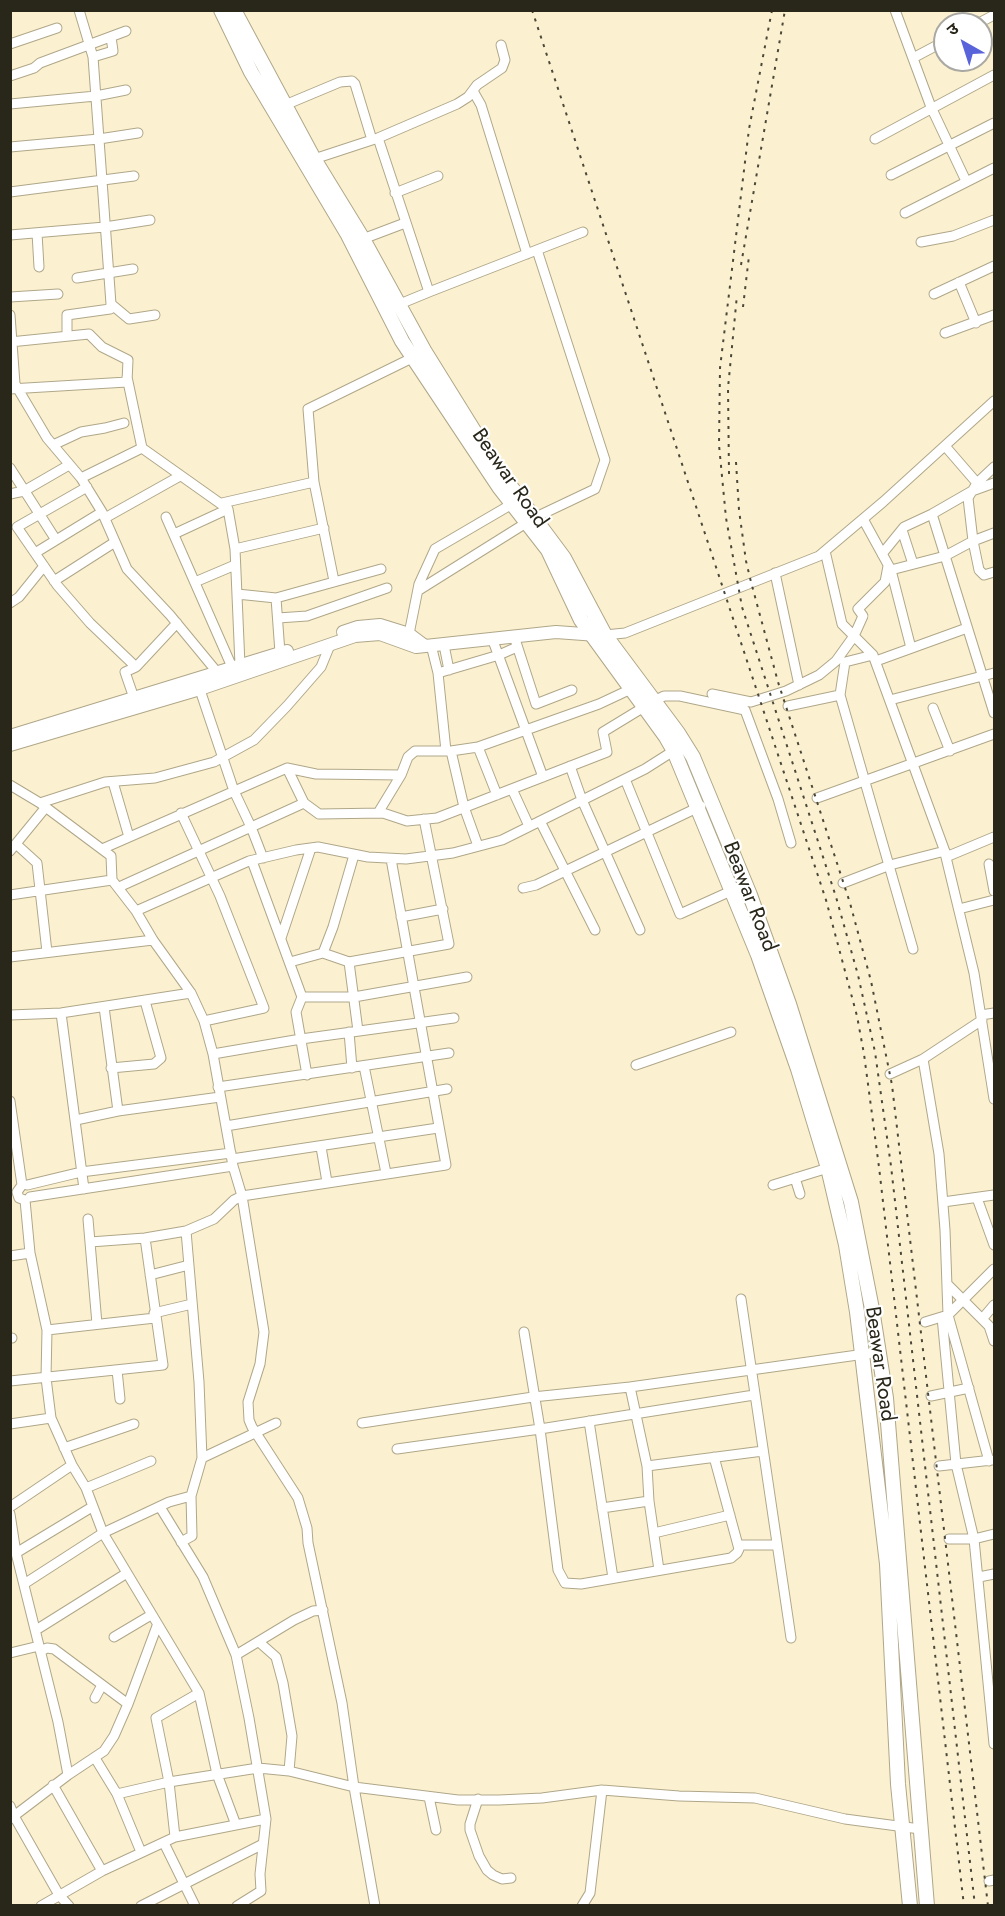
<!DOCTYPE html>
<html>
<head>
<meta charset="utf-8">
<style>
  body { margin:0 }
  #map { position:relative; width:1005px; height:1916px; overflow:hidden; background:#fbf1d1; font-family:Jost,"Noto Sans Devanagari",sans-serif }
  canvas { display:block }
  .frame { position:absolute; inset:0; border:12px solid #29261a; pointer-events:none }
  .north { position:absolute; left:933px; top:12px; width:60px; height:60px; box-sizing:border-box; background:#fff; border:2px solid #a9a8a3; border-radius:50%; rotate:321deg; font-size:16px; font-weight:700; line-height:24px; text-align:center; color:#29261a }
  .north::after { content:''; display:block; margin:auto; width:21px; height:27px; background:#5963da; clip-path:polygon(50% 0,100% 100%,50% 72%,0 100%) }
</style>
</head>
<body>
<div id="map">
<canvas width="1005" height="1916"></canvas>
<div class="frame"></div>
<div class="north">उ</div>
</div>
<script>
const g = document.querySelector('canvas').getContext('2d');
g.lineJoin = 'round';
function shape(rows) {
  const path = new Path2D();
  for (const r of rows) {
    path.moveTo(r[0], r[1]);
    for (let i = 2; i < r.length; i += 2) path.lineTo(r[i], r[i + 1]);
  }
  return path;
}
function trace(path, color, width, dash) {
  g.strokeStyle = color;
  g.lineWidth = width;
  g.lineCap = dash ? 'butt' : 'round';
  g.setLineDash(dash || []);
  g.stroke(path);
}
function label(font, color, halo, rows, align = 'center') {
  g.font = font + ' Jost,sans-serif';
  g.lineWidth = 4.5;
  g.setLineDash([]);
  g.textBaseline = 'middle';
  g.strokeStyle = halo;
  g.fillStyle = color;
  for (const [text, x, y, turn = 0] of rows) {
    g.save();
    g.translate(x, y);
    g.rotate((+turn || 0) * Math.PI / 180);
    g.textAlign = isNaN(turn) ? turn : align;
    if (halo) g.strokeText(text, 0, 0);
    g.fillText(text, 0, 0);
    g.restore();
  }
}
const street = shape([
  [79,10,93,57,111,304,129,319,155,315],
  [895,10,931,107,966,181],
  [977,24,994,15],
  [10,44,57,28],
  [93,57,113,51,111,37],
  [913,58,945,41],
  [10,76,34,68,40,63,126,31],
  [473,91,481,105,527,254],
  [10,104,96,96,126,90],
  [285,105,340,82,352,81,355,84,372,140],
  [378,138,429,292,395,306],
  [875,139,994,75],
  [10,147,99,139,138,133],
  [314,159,378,138,457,104,468,97,477,85,502,68,505,60,501,45],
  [891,175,994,123],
  [10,192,134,176],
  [395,193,438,176],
  [905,213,994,168],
  [37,233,39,267],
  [10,235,105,227,150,220],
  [360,240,405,223],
  [921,242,953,236,994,220],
  [77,278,133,269],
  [959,282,976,323],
  [429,292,583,232],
  [934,294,994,266],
  [10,297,58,294],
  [10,315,15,384,47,438,81,478,102,512,127,569,170,615,217,672],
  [945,333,994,315],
  [67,336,67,315,110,309,111,304],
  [10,342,89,334,102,347,128,360,127,382,10,389],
  [127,377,142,448,228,509,235,549,240,665],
  [53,445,81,432,105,428,124,423],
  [945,446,977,483],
  [994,467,977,483,968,498,973,541,979,570,984,575,994,572],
  [10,468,56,540],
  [81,478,142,448],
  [87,487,17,527,57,585,90,623,136,667,177,623],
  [10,494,24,491,69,465],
  [222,503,314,482],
  [932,514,994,713],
  [166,517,232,667],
  [536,517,595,489,605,460,537,250],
  [105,518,180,476],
  [863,519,891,570,911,648],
  [902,530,913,564],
  [174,534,228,509],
  [235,549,324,528],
  [825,551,842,624,873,655,944,849,974,973,994,1099],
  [35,553,102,512],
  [882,554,904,527,932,514,972,491,994,483],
  [891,570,945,556,973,541,994,533],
  [775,573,799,685],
  [54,581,115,542],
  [334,581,314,482,308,409,412,358],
  [195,582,235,565],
  [419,590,526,523],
  [237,594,276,598,381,569],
  [276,598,280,653],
  [10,603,19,597,44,566],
  [278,618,307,616,387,588],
  [409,634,419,584,435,549,512,504],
  [605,635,625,633,819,556,883,502,994,401],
  [514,636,536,704,572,690],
  [492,638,543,777],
  [431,645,438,673,446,751],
  [444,645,449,670],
  [876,661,967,628],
  [438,673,499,655,517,647],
  [198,684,234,791,251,827,263,858],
  [712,694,751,702,786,691,819,675,836,661,854,636,863,616,858,609,885,582,888,566],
  [840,695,913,949],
  [134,698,125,672,136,667],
  [890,700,994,673],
  [654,701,664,696,680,696,745,710,778,799,791,843],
  [788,706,840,695,845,662,873,655],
  [933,708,950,751],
  [478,747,497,795],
  [451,751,464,807,478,846],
  [570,766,582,800,640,930],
  [287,768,304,803,319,814,383,813,407,821,437,818,607,752,603,732,644,707],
  [625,779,680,914,731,891,746,883],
  [113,782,129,837],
  [10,785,40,803,111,856,112,880,136,911,153,940,191,993,204,1021,213,1054,233,1166,242,1196,264,1332,260,1364,248,1402,249,1420,252,1427,298,1498,307,1528,308,1543,342,1703,354,1787,375,1906],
  [512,789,529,826],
  [817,798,994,734],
  [40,803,105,782,155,778,214,762,223,757,254,740,287,706,321,667,330,645],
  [181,813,220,896,264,1008,204,1021],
  [378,813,401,775,408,757,415,751,451,751,478,747,599,704,631,689],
  [540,821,595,930],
  [16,844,37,863,47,952],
  [102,849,287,768,316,774,401,775],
  [10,851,46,807],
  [946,857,994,837],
  [252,861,302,997,296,1012,307,1075],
  [989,864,994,891],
  [843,883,890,865,945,851],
  [119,887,304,803],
  [523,888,536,885,701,806],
  [10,895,112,880],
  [959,909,994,900],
  [136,911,249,861,296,850,318,847,368,857,406,859,453,853,502,840,645,769,678,748],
  [401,917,443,909],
  [281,938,311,848],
  [323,953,333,927,354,855],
  [10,957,153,940],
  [290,962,323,953,349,962,449,944,424,819],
  [349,962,358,1031],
  [302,997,354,997,467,977],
  [104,1007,118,1111],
  [61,1013,84,1189],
  [10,1015,61,1013,191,993],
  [981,1015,994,1013],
  [349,1032,352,1068],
  [213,1054,301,1039,454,1018],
  [923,1059,939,1154,945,1230,948,1315,989,1461],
  [636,1065,731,1032],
  [364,1066,386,1173],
  [111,1068,154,1064,161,1058,145,1001],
  [890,1074,923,1059,982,1020],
  [218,1087,449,1053],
  [10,1101,22,1185,17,1192,19,1198,25,1200],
  [76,1120,118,1111,220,1097],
  [226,1126,447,1089],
  [321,1147,327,1182],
  [232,1159,438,1128],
  [795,1178,800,1194],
  [27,1185,81,1172,231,1153],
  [773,1185,828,1168],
  [30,1197,233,1166],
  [977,1198,994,1245],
  [25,1200,30,1253,47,1330,46,1378,51,1418,72,1465,86,1488,103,1533,199,1693,217,1774,236,1825],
  [943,1202,994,1195],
  [88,1219,97,1324],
  [186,1231,199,1382,202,1458],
  [90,1242,145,1238,186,1231,214,1219,234,1200,242,1196,446,1165,391,859],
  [10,1256,30,1253],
  [150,1275,189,1265],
  [947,1284,989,1326,994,1341],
  [741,1299,791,1638],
  [154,1313,192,1304],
  [942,1317,956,1464,974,1539,994,1744],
  [983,1318,994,1305],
  [925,1322,948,1315,994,1269],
  [47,1330,155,1318],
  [524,1332,540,1429,558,1570,565,1583,581,1584,731,1558,737,1553,739,1549,714,1457],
  [10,1338,12,1338],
  [117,1370,120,1399],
  [10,1381,163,1365,145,1238],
  [630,1387,647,1466,649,1501,659,1570],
  [931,1396,969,1388],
  [589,1421,613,1578],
  [362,1423,533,1397,630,1387,879,1352],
  [10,1424,51,1418],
  [64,1448,134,1424],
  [397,1449,540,1429,754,1395],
  [647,1466,763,1451],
  [939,1466,992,1460],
  [86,1488,151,1461],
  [10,1507,72,1465],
  [160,1507,203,1577,236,1655,249,1718,266,1819,260,1874,261,1891,237,1906],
  [602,1508,649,1501],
  [10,1514,16,1553,58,1722,68,1775],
  [654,1533,730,1515],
  [949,1539,974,1539,994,1534],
  [181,1542,192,1536,191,1496],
  [738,1545,777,1545],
  [16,1553,92,1507],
  [979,1577,994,1574],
  [24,1584,103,1533,169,1502,191,1496,202,1458,276,1423],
  [36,1630,127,1573],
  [114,1637,151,1615],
  [259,1642,276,1657,283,1683,292,1736,289,1771],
  [41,1651,47,1648,54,1649,128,1704],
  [10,1653,39,1646],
  [236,1655,294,1620,313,1611,323,1610],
  [95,1698,102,1685],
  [95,1758,117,1794,141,1852],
  [53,1785,102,1871],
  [117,1794,169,1782,258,1768,289,1771,354,1787,458,1800,499,1800,542,1798,602,1790,679,1796,755,1798,845,1819,920,1829],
  [429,1797,436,1830],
  [478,1799,470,1824,470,1830,479,1856,487,1870,493,1875,502,1879,511,1878],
  [10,1806,14,1816,59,1895,69,1906],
  [10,1819,68,1775,104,1751,114,1736,128,1704,157,1626],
  [175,1837,169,1782,156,1718,199,1693],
  [164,1843,195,1906],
  [989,1881,994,1880],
  [41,1906,102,1871,175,1837,266,1819],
  [141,1906,263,1844],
  [582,1906,590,1893,602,1790]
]);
const secondary = shape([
  [343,632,358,627,380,625,409,634,425,646],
  [10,736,287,651],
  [10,745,200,689,355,636,380,634,416,647,556,632,597,635]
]);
const primary = shape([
  [221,10,251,72,348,235,402,341,499,487,548,550,581,620,666,737,674,751,758,955,798,1069,828,1168,846,1245,857,1312,887,1564,898,1784,910,1906],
  [234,10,314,159,363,239,425,352,497,468,564,558,605,635,678,733,693,757,750,895,789,1004,851,1202,872,1309,886,1398,927,1906]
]);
trace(street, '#b0a789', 11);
trace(secondary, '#b0a789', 14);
trace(primary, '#b0a789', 16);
trace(street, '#fff', 9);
trace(secondary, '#fff', 12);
trace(primary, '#fff', 14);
trace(shape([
  [532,10,826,900,857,1016,864,1054,879,1167,964,1906],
  [772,10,749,129,720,368,719,445,726,518,742,607,836,897,858,975,875,1052,891,1166,975,1906],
  [741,265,785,10],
  [743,307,749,256],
  [736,462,739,510,746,561,751,582,778,682,850,903,871,981,892,1085,988,1906],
  [729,474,728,388,737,295]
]), '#4c4839', 2, [3, 6]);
label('21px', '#29261a', '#fff', [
  ["Beawar Road",509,479,55],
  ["Beawar Road",749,897,69],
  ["Beawar Road",879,1364,82]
]);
</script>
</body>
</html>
